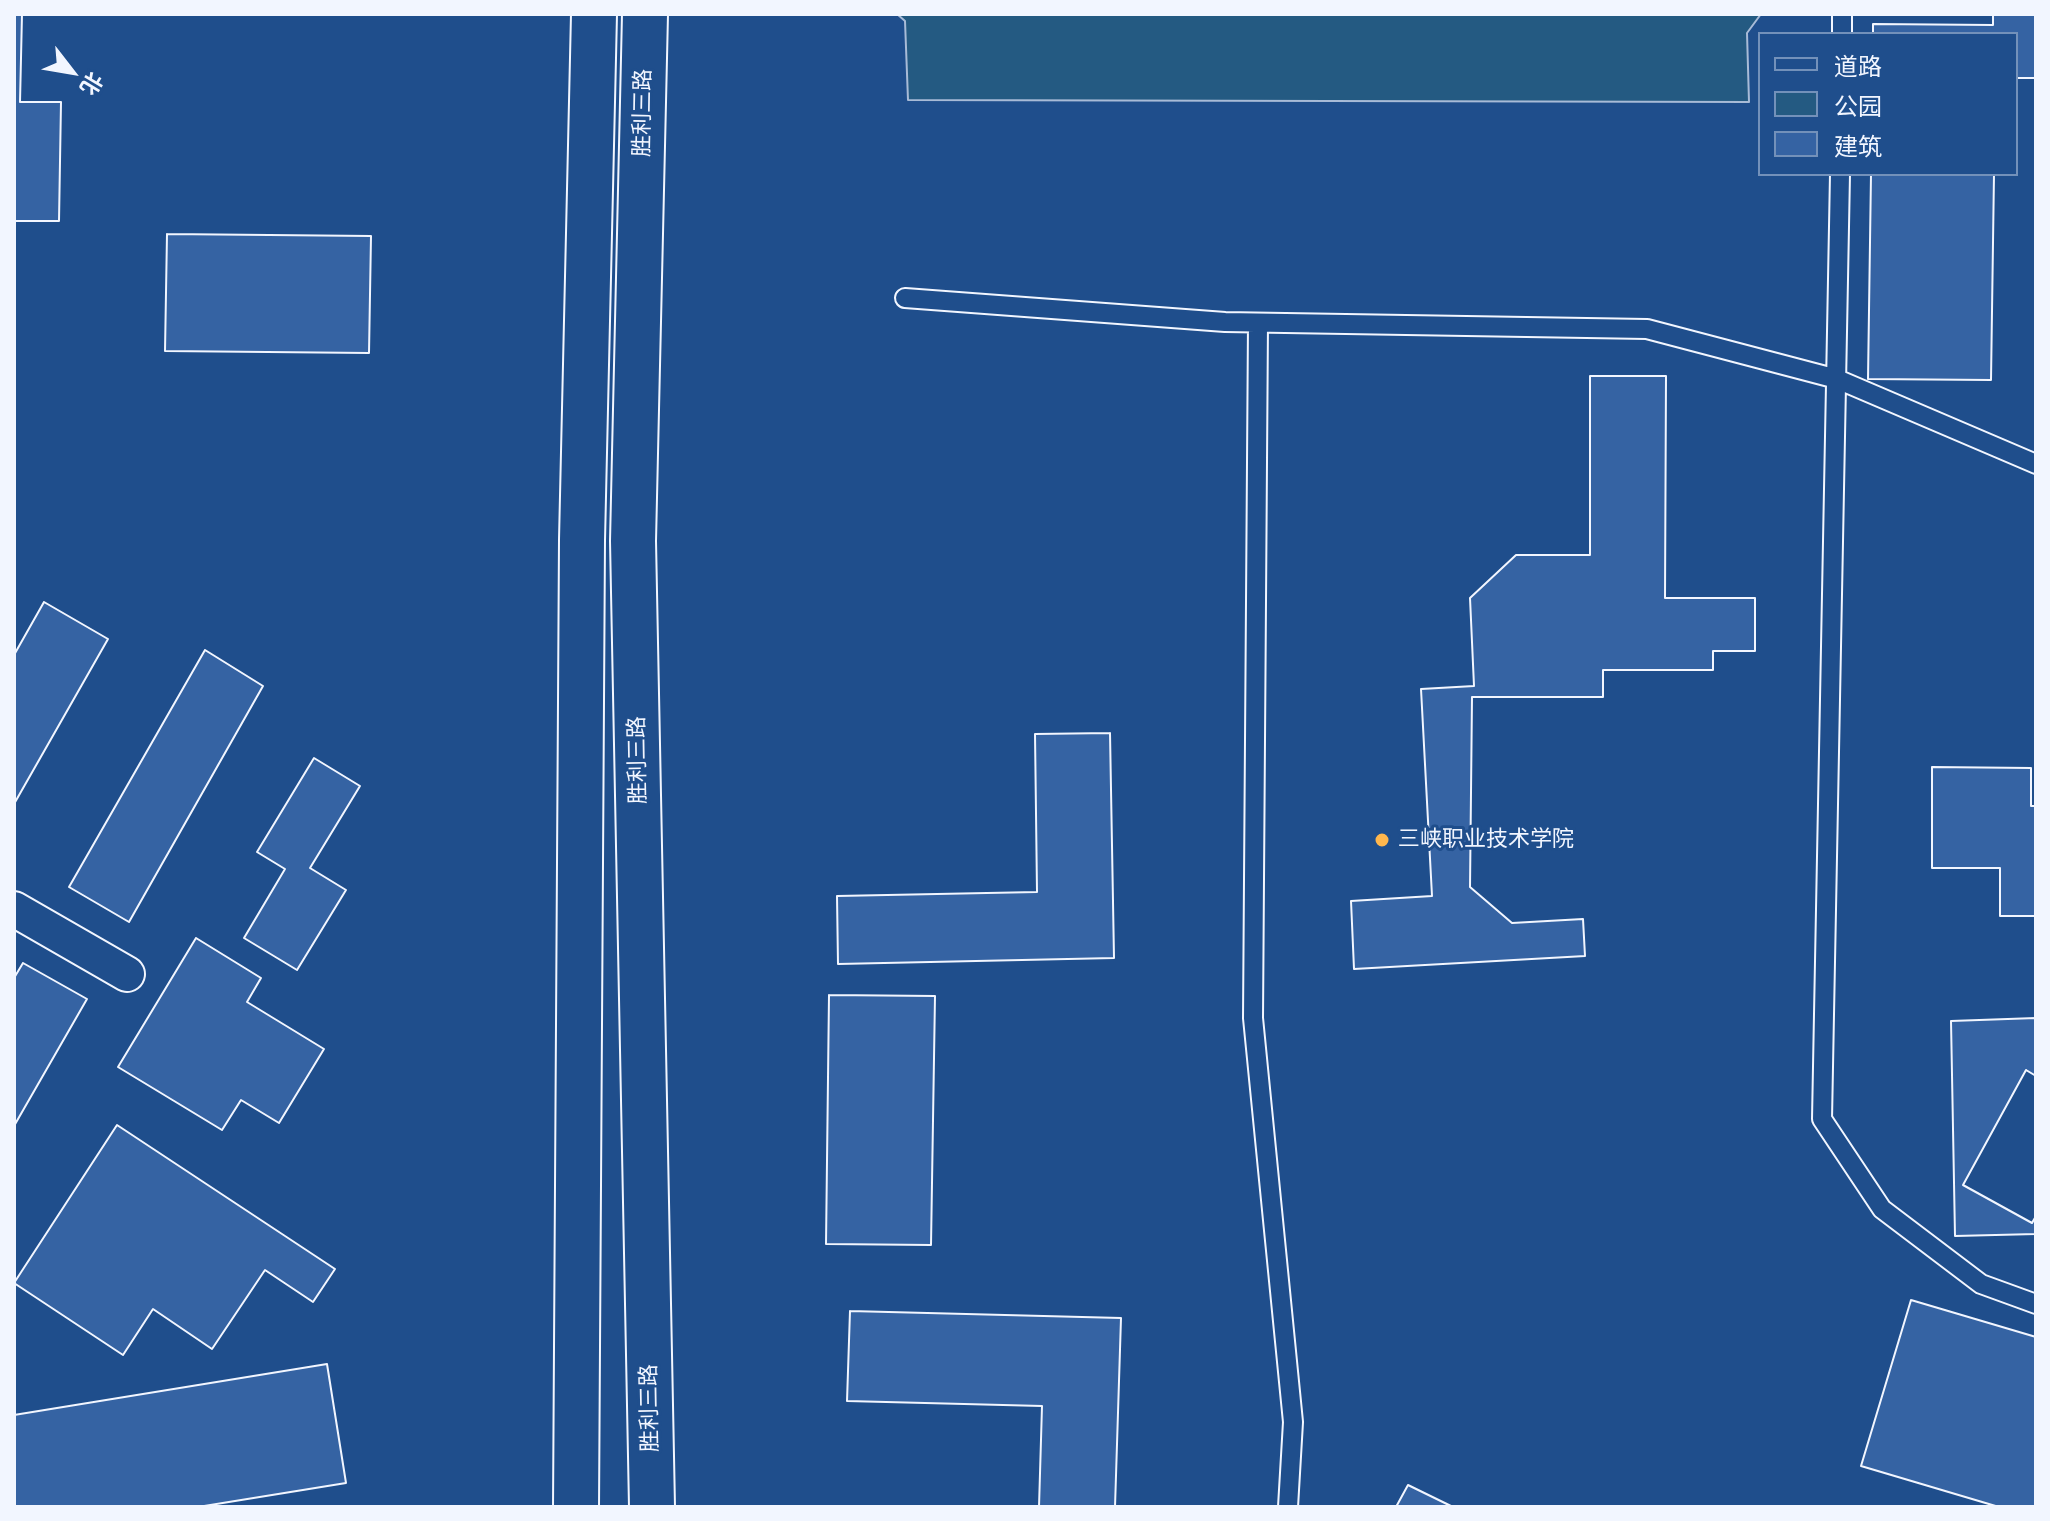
<!DOCTYPE html>
<html>
<head>
<meta charset="utf-8">
<style>
  body { margin:0 }
  #map { position:relative; width:2050px; height:1521px; overflow:hidden; background:#1f4e8c; font-family:Literata,"Noto Sans SC",serif }
  canvas { display:block }
  .frame { position:absolute; inset:0; border:16px solid #f2f6ff; pointer-events:none }
  .legend { position:absolute; left:1758px; top:32px; width:260px; height:144px; box-sizing:border-box; background:#1f4e8c; border:2px solid #7391ba; margin:0; padding:10px 14px; list-style:none; font-size:24px; color:#f2f6ff }
  .legend li { display:flex; align-items:center; gap:16px; height:40px }
  .legend b { width:40px; border:2px solid #7391ba }
  .north { position:absolute; left:32px; top:32px; width:80px; height:80px; -webkit-text-stroke:6px #1f4e8c; paint-order:stroke; rotate:121deg; font-size:22px; font-weight:700; line-height:32px; text-align:center; color:#f2f6ff }
  .north::after { content:''; display:block; margin:auto; width:28px; height:36px; background:#f2f6ff; clip-path:polygon(50% 0,100% 100%,50% 72%,0 100%) }
</style>
</head>
<body>
<div id="map">
<canvas width="2050" height="1521"></canvas>
<div class="frame"></div>
<ul class="legend">
<li><b style="height:10px;background:#1f4e8c"></b>道路</li>
<li><b style="height:22px;background:#245a82"></b>公园</li>
<li><b style="height:22px;background:#3563a3"></b>建筑</li>
</ul>
<div class="north">北</div>
</div>
<script>
const g = document.querySelector('canvas').getContext('2d');
g.lineJoin = 'round';
function fill(path, color) {
  g.fillStyle = color;
  g.fill(path, 'evenodd');
}
function shape(rows) {
  const path = new Path2D();
  for (const r of rows) {
    path.moveTo(r[0], r[1]);
    for (let i = 2; i < r.length; i += 2) path.lineTo(r[i], r[i + 1]);
  }
  return path;
}
function trace(path, color, width, dash) {
  g.strokeStyle = color;
  g.lineWidth = width;
  g.lineCap = dash ? 'butt' : 'round';
  g.setLineDash(dash || []);
  g.stroke(path);
}
function label(font, color, halo, rows, align = 'center') {
  g.font = font + ' Literata,"Noto Sans SC",serif';
  g.lineWidth = 6;
  g.setLineDash([]);
  g.textBaseline = 'middle';
  g.strokeStyle = halo;
  g.fillStyle = color;
  for (const [text, x, y, turn = 0] of rows) {
    g.save();
    g.translate(x, y);
    g.rotate((+turn || 0) * Math.PI / 180);
    g.textAlign = isNaN(turn) ? turn : align;
    if (halo) g.strokeText(text, 0, 0);
    g.fillText(text, 0, 0);
    g.restore();
  }
}
const green = shape([
  [897,14,1761,14,1747,33,1749,102,908,100,905,21,897,14]
]);
fill(green, '#245a82');
trace(green, '#a8bbd7', 2);
const building = shape([
  [14,14,22,14,20,102,61,102,59,221,14,221,14,14],
  [1993,14,2036,14,2036,78,2016,78,2016,34,1873,34,1873,24,1993,25,1993,14],
  [1871,174,1994,174,1991,380,1868,379,1871,174],
  [167,234,371,236,369,353,165,351,167,234],
  [1590,376,1666,376,1665,598,1755,598,1755,651,1713,651,1713,670,1603,670,1603,697,1472,697,1470,887,1512,923,1583,919,1585,956,1354,969,1351,901,1432,896,1421,689,1474,686,1470,598,1516,555,1590,555,1590,376],
  [44,602,108,639,14,804,14,655,44,602],
  [205,650,263,686,129,922,69,887,205,650],
  [1110,733,1114,958,838,964,837,896,1037,892,1035,734,1110,733],
  [314,758,360,786,310,868,346,890,297,970,244,938,285,869,257,852,314,758],
  [1932,767,2031,768,2031,806,2036,806,2036,916,2000,916,2000,868,1932,868,1932,767],
  [196,938,261,978,247,1002,324,1049,279,1123,241,1100,222,1130,118,1067,196,938],
  [23,963,87,999,14,1126,14,978,23,963],
  [829,995,935,996,931,1245,826,1244,829,995],
  [2036,1018,2036,1234,1955,1236,1951,1021,2036,1018],
  [2026,1070,2036,1076,2036,1216,2032,1223,1963,1185,2026,1070],
  [117,1125,335,1269,313,1302,265,1270,212,1349,153,1309,123,1355,14,1283,117,1125],
  [1911,1300,2036,1337,2036,1507,1999,1507,1861,1466,1911,1300],
  [850,1311,1121,1318,1115,1507,1039,1507,1042,1406,847,1401,850,1311],
  [327,1364,346,1483,198,1507,14,1507,14,1415,327,1364],
  [1408,1485,1453,1507,1396,1507,1408,1485]
]);
fill(building, '#3563a3');
trace(building, '#f2f6ff', 2);
const lane = shape([
  [1842,34,1842,14],
  [1840,174,1822,1119,1882,1209,1981,1284,2036,1304],
  [905,298,1225,322,1647,329,1837,379,2036,464],
  [1258,323,1253,1018,1293,1422,1288,1507]
]);
const street = shape([
  [14,909,127,974]
]);
const primary = shape([
  [645,14,633,541,652,1507],
  [576,1507,582,540,594,14]
]);
trace(lane, '#f2f6ff', 22);
trace(street, '#f2f6ff', 38);
trace(primary, '#f2f6ff', 48);
trace(lane, '#1f4e8c', 18);
trace(street, '#1f4e8c', 34);
trace(primary, '#1f4e8c', 44);
for (const [x, y, r, color] of [
  [1382,840,8,"#ffb74d"]
]) {
  const dot = new Path2D();
  dot.arc(x, y, r, 0, 2 * Math.PI);
  g.fillStyle = color;
  g.fill(dot);
  trace(dot, '#1f4e8c', 3);
}
label('22px', '#f2f6ff', '#1f4e8c', [
  ["胜利三路",643,113,-89],
  ["胜利三路",638,760,-91],
  ["胜利三路",650,1408,-91]
]);
label('22px', '#f2f6ff', '#1f4e8c', [
  ["三峡职业技术学院",1398,840]
], 'left');
</script>
</body>
</html>
